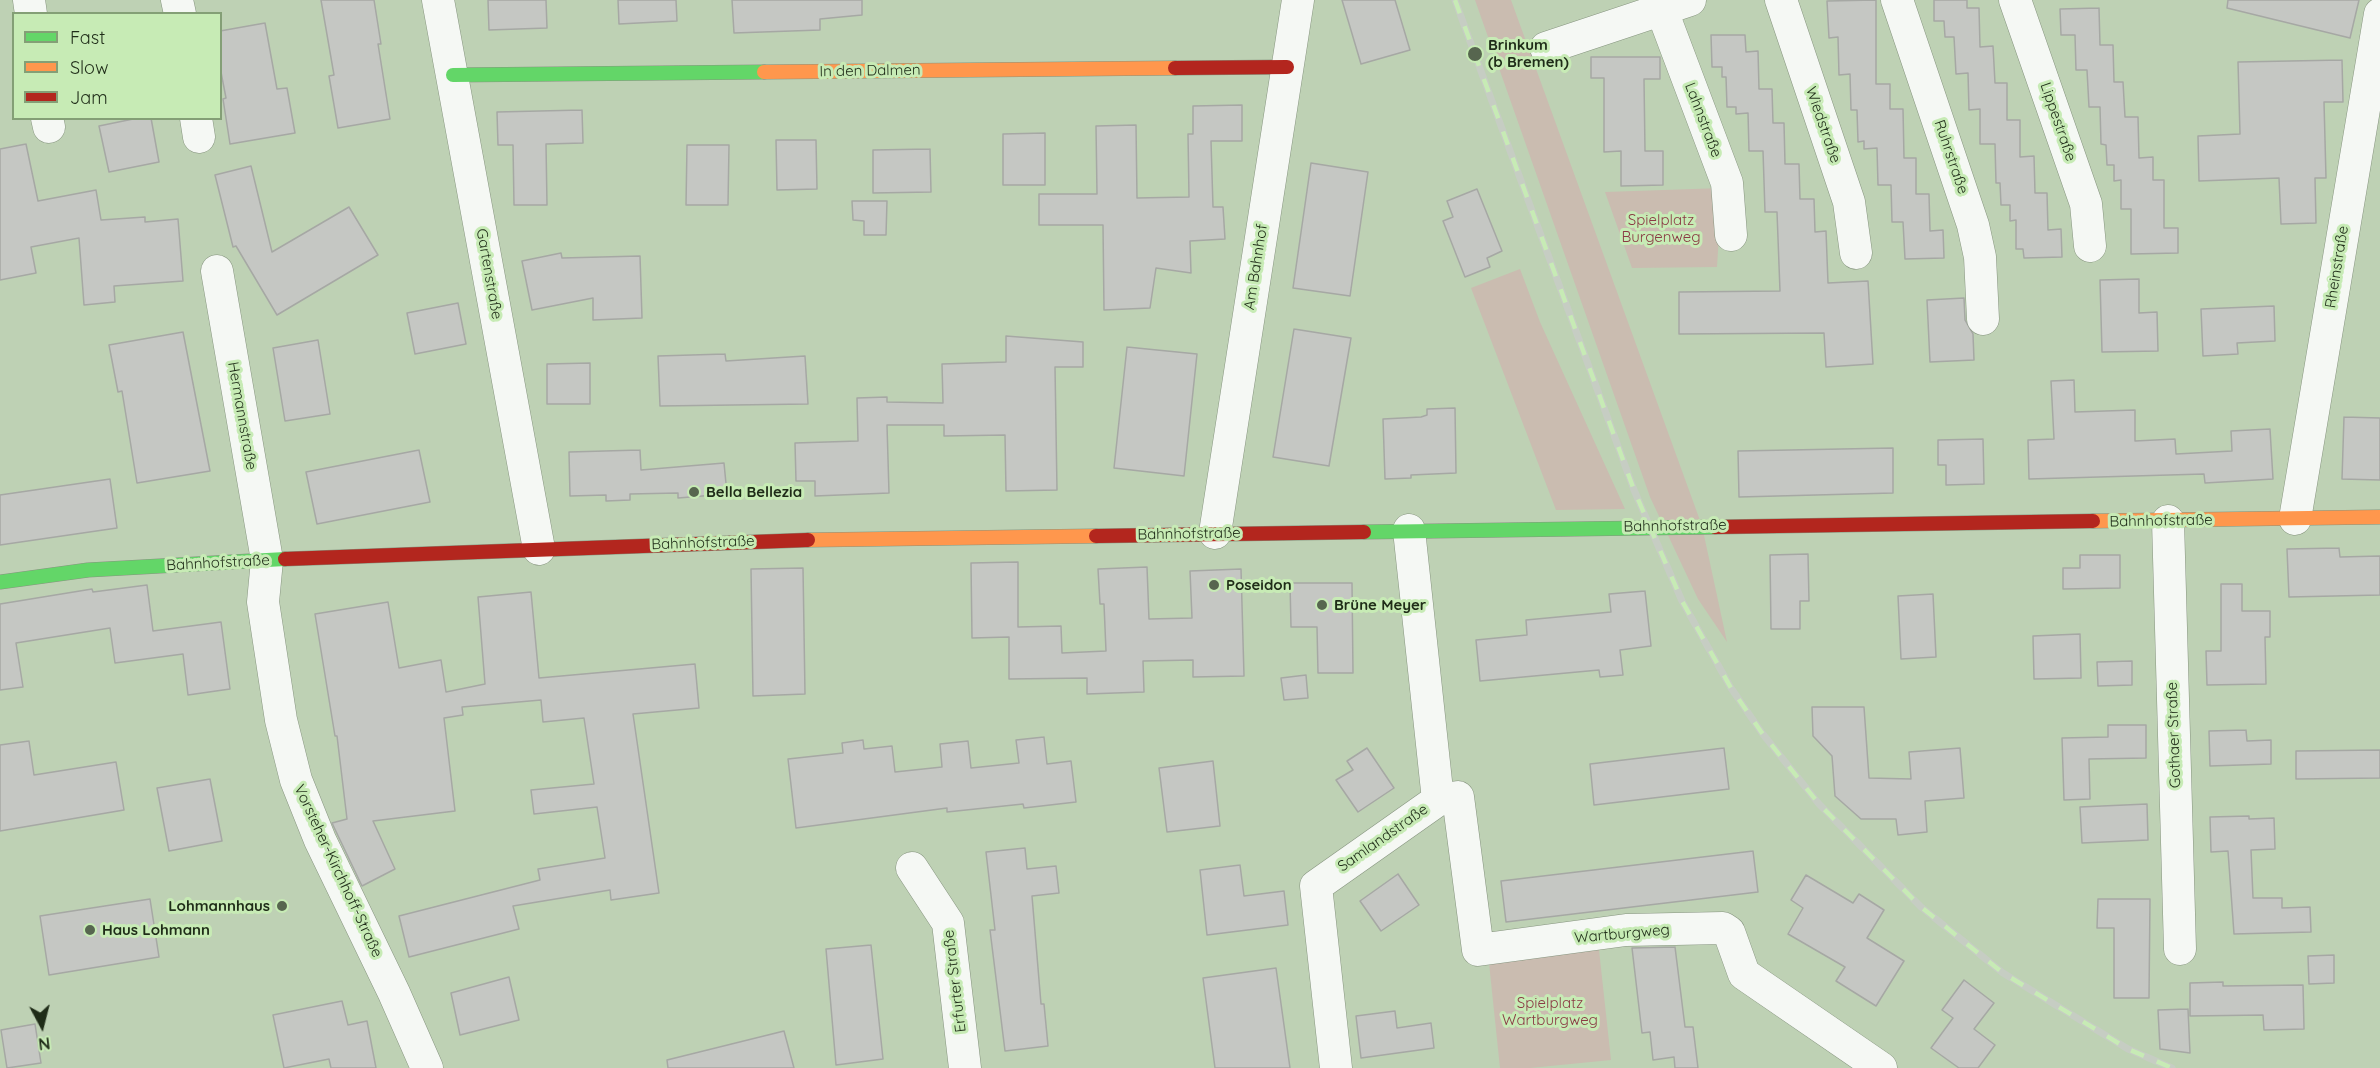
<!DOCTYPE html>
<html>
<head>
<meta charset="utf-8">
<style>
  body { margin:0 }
  #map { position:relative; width:2380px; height:1068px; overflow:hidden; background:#bed1b4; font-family:Quicksand,sans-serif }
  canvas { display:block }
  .legend { position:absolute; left:12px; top:12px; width:210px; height:108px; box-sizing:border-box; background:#c7ebb5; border:2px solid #849f76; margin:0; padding:8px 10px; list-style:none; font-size:18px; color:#1f2c18 }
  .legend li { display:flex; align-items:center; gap:12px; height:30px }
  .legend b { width:30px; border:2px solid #849f76 }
  .north { position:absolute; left:12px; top:996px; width:60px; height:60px; -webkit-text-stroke:4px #c7ebb5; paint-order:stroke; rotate:173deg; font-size:16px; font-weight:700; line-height:24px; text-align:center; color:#1f2c18 }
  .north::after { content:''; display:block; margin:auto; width:21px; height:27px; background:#1f2c18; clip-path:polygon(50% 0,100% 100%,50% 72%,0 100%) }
</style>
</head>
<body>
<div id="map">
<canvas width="2380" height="1068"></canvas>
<ul class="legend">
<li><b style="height:8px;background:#63d668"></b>Fast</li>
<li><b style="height:8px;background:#ff974d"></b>Slow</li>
<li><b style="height:8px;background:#b3261e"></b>Jam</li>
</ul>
<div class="north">N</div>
</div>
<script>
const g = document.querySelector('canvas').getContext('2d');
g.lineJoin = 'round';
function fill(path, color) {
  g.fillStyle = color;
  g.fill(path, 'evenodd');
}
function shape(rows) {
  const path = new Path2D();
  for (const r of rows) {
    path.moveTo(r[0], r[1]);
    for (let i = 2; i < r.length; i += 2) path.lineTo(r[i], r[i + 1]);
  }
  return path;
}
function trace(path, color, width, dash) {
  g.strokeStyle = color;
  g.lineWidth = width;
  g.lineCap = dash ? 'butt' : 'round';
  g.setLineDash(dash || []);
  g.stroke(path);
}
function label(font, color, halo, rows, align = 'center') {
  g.font = font + ' Quicksand,sans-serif';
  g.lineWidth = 6;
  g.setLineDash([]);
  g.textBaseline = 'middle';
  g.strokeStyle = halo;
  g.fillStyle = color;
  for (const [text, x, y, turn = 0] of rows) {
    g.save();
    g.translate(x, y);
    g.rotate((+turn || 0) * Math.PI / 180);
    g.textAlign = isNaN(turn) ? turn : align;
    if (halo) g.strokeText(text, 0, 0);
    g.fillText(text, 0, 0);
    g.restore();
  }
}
fill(shape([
  [1475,0,1511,0,1702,526,1727,642,1698,599,1650,497],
  [1722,188,1717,267,1632,268,1605,192],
  [1520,269,1540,322,1625,509,1556,510,1471,288],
  [1599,950,1611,1060,1530,1068,1500,1068,1489,963]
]), '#cabcb0');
const building = shape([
  [321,0,374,0,381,44,378,44,390,119,338,128,329,76,334,75,321,0],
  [488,0,546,0,547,28,489,30,488,0],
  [618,0,676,0,677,21,619,24,618,0],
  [732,0,862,0,862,15,820,19,820,30,734,33,732,0],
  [1342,0,1395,0,1410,50,1361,64,1342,0],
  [1876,0,1876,84,1890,84,1890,109,1903,109,1904,158,1916,158,1916,194,1929,194,1930,231,1943,230,1944,258,1905,259,1903,222,1892,222,1891,185,1878,185,1877,148,1864,149,1864,141,1858,142,1857,110,1851,110,1850,74,1839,75,1838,37,1829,38,1827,1,1876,0],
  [1934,0,1967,0,1967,8,1979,8,1980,47,1993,46,1995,83,2007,83,2007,120,2020,120,2020,157,2034,156,2035,193,2047,193,2048,230,2061,229,2062,257,2024,258,2023,249,2016,249,2016,220,2010,221,2010,205,2001,205,2000,183,1996,183,1995,144,1980,144,1980,109,1969,110,1968,73,1956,74,1954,37,1945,37,1944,21,1934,21,1934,0],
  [2228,0,2359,0,2350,38,2227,8,2228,0],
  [2099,8,2100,45,2113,45,2114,82,2123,82,2125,117,2138,117,2139,158,2153,157,2153,180,2164,180,2164,228,2178,228,2178,253,2131,254,2131,209,2121,209,2121,180,2114,181,2114,165,2107,165,2106,145,2101,144,2100,107,2089,107,2087,70,2076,70,2075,35,2061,35,2060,9,2099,8],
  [265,23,277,89,287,88,295,133,230,144,223,99,226,98,220,67,220,31,265,23],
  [1711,35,1745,35,1746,52,1758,51,1759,89,1772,89,1773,123,1784,123,1785,164,1799,164,1800,199,1814,199,1815,232,1826,231,1828,283,1868,281,1873,364,1826,367,1824,333,1679,334,1679,292,1780,291,1777,212,1765,212,1763,151,1749,151,1748,113,1736,114,1736,107,1727,107,1726,77,1722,77,1722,67,1712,67,1711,35],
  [1591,57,1660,57,1660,79,1644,79,1645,151,1663,151,1663,185,1621,186,1621,151,1604,152,1604,78,1591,78,1591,57],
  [2342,60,2343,102,2324,102,2326,178,2315,178,2316,223,2281,224,2279,178,2199,181,2198,136,2240,134,2238,62,2342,60],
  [1242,105,1242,141,1211,141,1213,207,1223,207,1225,239,1190,241,1191,273,1156,268,1150,308,1104,310,1103,225,1039,225,1039,194,1097,194,1096,126,1136,125,1137,198,1189,197,1188,134,1193,134,1193,106,1242,105],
  [582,110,583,143,546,144,547,205,514,205,513,145,498,145,497,112,582,110],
  [138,118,151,118,159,162,109,172,99,126,138,118],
  [1045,133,1045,185,1003,185,1003,134,1045,133],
  [776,140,816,140,817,189,777,190,776,140],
  [26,144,38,201,96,190,101,220,145,217,145,222,178,219,183,281,114,286,115,302,84,305,79,238,31,247,36,273,0,280,0,149,26,144],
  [687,145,729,145,728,205,686,205,687,145],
  [930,149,931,192,873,193,873,150,930,149],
  [1311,163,1368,172,1350,296,1293,288,1311,163],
  [251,166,272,252,349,207,378,255,277,315,236,246,233,247,215,175,251,166],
  [1477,189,1502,251,1487,258,1490,267,1465,277,1443,221,1453,217,1447,201,1477,189],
  [852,201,887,201,886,235,864,235,864,221,853,220,852,201],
  [561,253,562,258,640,256,642,318,593,320,593,298,532,310,522,261,561,253],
  [2139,279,2139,313,2157,312,2158,351,2102,352,2100,280,2139,279],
  [1964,298,1965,320,1973,334,1974,360,1930,362,1927,300,1964,298],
  [458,303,466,344,415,354,407,313,458,303],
  [2274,306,2275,341,2237,343,2238,354,2203,356,2201,309,2274,306],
  [1294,329,1351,338,1329,466,1273,457,1294,329],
  [183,332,210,471,137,483,122,391,118,392,109,345,183,332],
  [1006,336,1083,342,1083,367,1055,367,1057,490,1006,491,1005,435,944,436,944,425,887,425,889,493,815,496,815,481,796,481,795,443,858,441,857,398,887,397,887,402,943,403,942,364,1006,362,1006,336],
  [318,340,330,414,285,421,273,348,318,340],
  [1127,347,1197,354,1184,476,1114,468,1127,347],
  [725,354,726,361,805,356,808,404,660,406,658,356,725,354],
  [590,363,590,404,547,404,547,364,590,363],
  [2074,380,2075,412,2135,410,2135,441,2175,439,2176,454,2232,451,2231,431,2270,429,2273,479,2205,483,2204,474,2029,479,2028,440,2054,439,2051,381,2074,380],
  [1455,408,1456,473,1411,475,1411,478,1385,479,1383,419,1421,417,1427,415,1427,409,1455,408],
  [2344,417,2380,418,2380,480,2342,479,2344,417],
  [1983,439,1984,484,1946,485,1946,465,1938,465,1938,440,1983,439],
  [1893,448,1893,493,1739,497,1738,451,1893,448],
  [419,450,430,502,317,524,306,472,419,450],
  [640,450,641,470,724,463,727,494,678,498,678,493,630,494,630,500,606,501,606,495,570,496,569,452,640,450],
  [110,479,117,528,0,545,0,495,110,479],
  [2339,548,2340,557,2380,556,2380,595,2289,597,2287,549,2339,548],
  [1808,554,1809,601,1800,601,1800,629,1771,629,1770,555,1808,554],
  [2080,555,2120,555,2120,588,2063,589,2063,568,2080,568,2080,555],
  [1018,562,1018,627,1061,626,1062,653,1106,651,1104,604,1100,604,1098,569,1147,567,1149,619,1192,618,1190,571,1241,569,1244,676,1193,677,1193,660,1143,661,1144,692,1087,694,1087,678,1009,679,1009,637,972,638,971,563,1018,562],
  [803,568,805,694,753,696,751,569,803,568],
  [1290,583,1352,583,1353,673,1318,673,1317,627,1291,627,1290,583],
  [2221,584,2242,584,2242,611,2270,611,2270,637,2265,637,2266,684,2207,685,2206,651,2221,651,2221,584],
  [147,585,153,631,221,622,230,689,188,695,183,654,115,663,110,628,16,643,23,687,0,690,0,604,92,589,93,592,147,585],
  [1645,591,1651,646,1620,650,1623,675,1600,677,1599,670,1480,681,1476,640,1527,635,1526,620,1611,612,1609,594,1645,591],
  [531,592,539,678,695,664,699,708,633,714,659,893,611,900,610,890,513,906,519,929,409,957,399,916,540,880,538,869,605,858,597,807,534,814,531,790,594,784,584,718,543,722,541,700,462,707,463,715,444,718,455,811,373,821,395,869,362,886,332,823,347,819,337,736,335,736,315,614,388,602,399,668,441,660,446,692,485,684,478,597,531,592],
  [1933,594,1936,657,1901,659,1898,596,1933,594],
  [2080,634,2081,678,2034,679,2033,636,2080,634],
  [2132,661,2132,685,2098,686,2097,662,2132,661],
  [1306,675,1308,698,1284,700,1281,678,1306,675],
  [1812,707,1864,707,1869,778,1911,779,1909,752,1960,748,1964,798,1925,801,1927,832,1898,835,1896,819,1861,819,1835,796,1832,756,1813,736,1812,707],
  [2108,725,2146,725,2146,758,2089,759,2090,799,2064,800,2062,738,2108,737,2108,725],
  [2246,730,2247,741,2271,740,2271,764,2210,766,2209,731,2246,730],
  [1044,737,1047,764,1071,761,1076,802,1024,808,1023,804,947,812,947,808,796,828,788,759,843,753,842,743,863,740,864,749,892,746,895,772,942,767,940,744,968,741,971,768,1019,763,1016,740,1044,737],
  [29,741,34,775,116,762,124,810,0,831,0,745,29,741],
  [1367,748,1394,788,1358,812,1336,780,1353,770,1347,761,1367,748],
  [1724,748,1729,789,1594,805,1590,764,1724,748],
  [2380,750,2380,778,2296,779,2296,751,2380,750],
  [1213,761,1220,826,1167,832,1159,768,1213,761],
  [210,779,222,841,169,851,157,788,210,779],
  [2147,804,2148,840,2082,843,2080,807,2147,804],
  [2249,816,2249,819,2274,818,2275,849,2251,850,2253,898,2282,898,2282,908,2310,907,2311,932,2234,934,2228,851,2211,852,2210,817,2249,816],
  [1025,848,1027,869,1056,866,1059,893,1032,896,1041,1004,1044,1004,1048,1046,1005,1051,990,930,995,930,986,852,1025,848],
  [1753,851,1758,892,1506,922,1501,881,1753,851],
  [1240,865,1244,896,1284,891,1288,925,1207,935,1200,870,1240,865],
  [1398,874,1419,905,1381,931,1360,901,1398,874],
  [1806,875,1853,903,1859,894,1884,910,1867,938,1904,961,1876,1006,1836,981,1845,967,1788,934,1803,908,1791,900,1806,875],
  [150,899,159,957,49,975,40,916,150,899],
  [2098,899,2150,899,2149,998,2114,998,2114,928,2097,928,2098,899],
  [871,945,883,1059,836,1065,826,949,871,945],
  [1675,947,1685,1027,1693,1027,1698,1068,1675,1068,1674,1057,1653,1060,1650,1032,1642,1033,1632,948,1675,947],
  [2334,955,2334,983,2309,984,2308,956,2334,955],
  [1276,968,1290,1068,1215,1068,1203,978,1276,968],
  [509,977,519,1020,460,1035,451,993,509,977],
  [1964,980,1994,1003,1974,1029,1995,1045,1978,1068,1959,1068,1931,1048,1953,1018,1942,1010,1964,980],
  [2223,982,2223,986,2303,985,2304,1029,2264,1030,2263,1015,2190,1016,2190,983,2223,982],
  [342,1001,348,1025,367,1021,376,1068,331,1068,329,1059,284,1068,273,1015,342,1001],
  [2188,1009,2190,1053,2160,1049,2158,1010,2188,1009],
  [1395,1011,1397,1028,1431,1023,1434,1048,1361,1058,1356,1016,1395,1011],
  [35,1024,41,1063,7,1068,1,1030,35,1024],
  [784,1031,794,1068,668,1068,667,1060,784,1031]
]);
fill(building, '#c5c7c3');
trace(building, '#a6a8a4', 1.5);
const street = shape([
  [29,0,31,14],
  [177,0,180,14],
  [438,0,539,549],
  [1781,0,1849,202,1856,253],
  [1897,0,1973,225,1980,257,1983,319],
  [2015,0,2086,204,2090,246],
  [1661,8,1727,183,1731,235],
  [1546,48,1690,0],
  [47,118,49,127],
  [196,118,199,137],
  [217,271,267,560,263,602,281,720,296,780,320,840,394,993,427,1068],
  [2295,519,2380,14],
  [2168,521,2180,949],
  [1215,533,1298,0],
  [1438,800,1458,797,1478,950,1626,930,1723,928,1729,932,1744,974,1881,1068],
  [912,868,948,923,965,1068],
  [1336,1068,1316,886,1438,800,1409,530]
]);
const fast = shape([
  [453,75,764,72],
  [1364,532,1715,527],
  [0,582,88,570,285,559]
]);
const slow = shape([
  [764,72,1175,68],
  [2093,521,2380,517],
  [808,540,1096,536]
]);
const jam = shape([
  [1175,68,1287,67],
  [1715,527,2093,521],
  [1096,536,1364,532],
  [285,559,808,540]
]);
trace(street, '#86947f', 33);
trace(fast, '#86947f', 15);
trace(slow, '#86947f', 15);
trace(jam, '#86947f', 15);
trace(street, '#f5f8f4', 32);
trace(fast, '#63d668', 14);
trace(slow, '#ff974d', 14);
trace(jam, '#b3261e', 14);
const rail = shape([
  [1455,0,1634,490,1682,601,1731,688,1762,733,1819,804,1921,907,2003,973,2128,1049,2172,1068]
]);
trace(rail, '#c6cdc3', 7);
trace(rail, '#c7ebb5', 4.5, [14]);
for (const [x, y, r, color] of [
  [1475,54,8,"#57664f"],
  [694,492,6,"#57664f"],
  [1214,585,6,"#57664f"],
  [1322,605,6,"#57664f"],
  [282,906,6,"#57664f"],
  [90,930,6,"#57664f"]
]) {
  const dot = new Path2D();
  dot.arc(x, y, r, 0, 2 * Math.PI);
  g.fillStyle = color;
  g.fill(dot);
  trace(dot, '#c7ebb5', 2);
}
label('bold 15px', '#1f2c18', '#c7ebb5', [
  ["Brinkum",1488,45],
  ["(b Bremen)",1488,62],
  ["Bella Bellezia",706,492],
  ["Poseidon",1226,585],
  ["Brüne Meyer",1334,605],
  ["Lohmannhaus",270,906,"right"],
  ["Haus Lohmann",102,930]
], 'left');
label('15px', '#1f2c18', '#c7ebb5', [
  ["In den Dalmen",870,71,-1],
  ["Lahnstraße",1703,120,69],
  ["Lippestraße",2058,122,71],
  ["Wiedstraße",1823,125,71],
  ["Ruhrstraße",1951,157,71],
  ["Am Bahnhof",1256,267,-81],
  ["Rheinstraße",2337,267,-81],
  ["Gartenstraße",489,274,80],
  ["Hermannstraße",242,416,80],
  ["Bahnhofstraße",2161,521,-1],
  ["Bahnhofstraße",1675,526,-1],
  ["Bahnhofstraße",1189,534,-1],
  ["Bahnhofstraße",703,543,-2],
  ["Bahnhofstraße",218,563,-3],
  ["Gothaer Straße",2174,735,-92],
  ["Samlandstraße",1383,838,-35],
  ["Vorsteher-Kirchhoff-Straße",338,871,65],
  ["Wartburgweg",1622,934,-5],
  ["Erfurter Straße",955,981,-97]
]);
label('15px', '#8a3a44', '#c7ebb5', [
  ["Spielplatz",1661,220],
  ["Burgenweg",1661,237],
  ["Spielplatz",1550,1003],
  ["Wartburgweg",1550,1020]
]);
</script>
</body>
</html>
